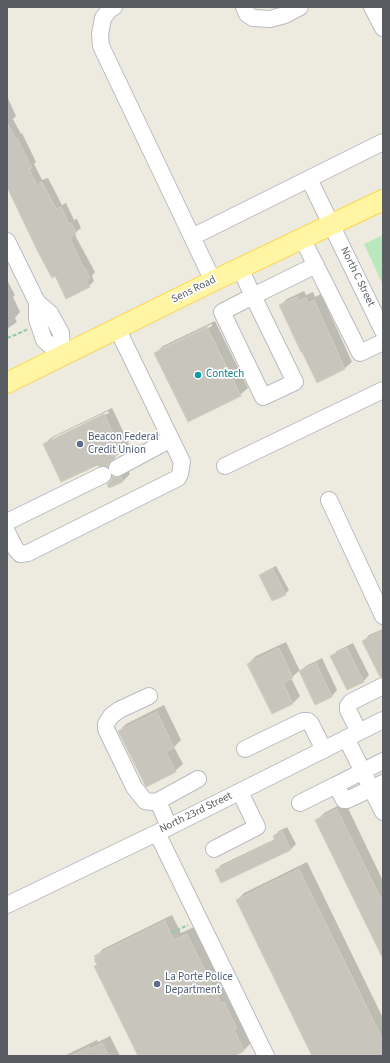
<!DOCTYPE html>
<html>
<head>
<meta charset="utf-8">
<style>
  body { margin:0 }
  #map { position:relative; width:390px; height:1063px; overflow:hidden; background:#edebe0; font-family:"Source Sans 3",sans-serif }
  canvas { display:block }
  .frame { position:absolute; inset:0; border:8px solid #595d63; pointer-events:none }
</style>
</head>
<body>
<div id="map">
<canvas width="390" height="1063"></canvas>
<div class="frame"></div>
</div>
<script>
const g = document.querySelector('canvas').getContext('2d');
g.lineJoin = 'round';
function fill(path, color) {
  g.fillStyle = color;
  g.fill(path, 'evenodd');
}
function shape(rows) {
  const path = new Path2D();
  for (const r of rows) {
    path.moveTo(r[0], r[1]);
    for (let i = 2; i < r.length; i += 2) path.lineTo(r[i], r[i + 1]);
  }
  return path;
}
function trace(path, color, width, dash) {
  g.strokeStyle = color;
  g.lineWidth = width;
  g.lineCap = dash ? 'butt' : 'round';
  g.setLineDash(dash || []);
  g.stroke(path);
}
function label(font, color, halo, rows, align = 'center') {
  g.font = font + ' "Source Sans 3",sans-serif';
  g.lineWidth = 3.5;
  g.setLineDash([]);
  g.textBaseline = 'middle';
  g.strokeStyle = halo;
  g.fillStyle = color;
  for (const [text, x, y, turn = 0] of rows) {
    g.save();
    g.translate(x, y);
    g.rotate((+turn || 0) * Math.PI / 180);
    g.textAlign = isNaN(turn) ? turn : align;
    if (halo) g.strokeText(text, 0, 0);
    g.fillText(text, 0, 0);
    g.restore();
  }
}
fill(shape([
  [383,235,383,285,364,244]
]), '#bae8bc');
fill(shape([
  [7,96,16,116,13,119,21,134,22,133,36,162,34,164,42,180,48,178,62,205,66,203,74,220,77,219,81,228,75,233,76,237,95,272,92,276,94,281,89,286,55,275,7,186],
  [7,280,15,295,13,297,20,312,15,318,17,322,7,329],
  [304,291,306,295,313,292,315,297,321,294,352,362,345,368,317,381,280,305,287,299],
  [215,321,248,388,240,395,155,354,163,346],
  [212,324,212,326,163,350,163,348],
  [112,408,129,444,122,452,117,454,115,458,107,466,44,444,52,437],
  [108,411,109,413,52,441,52,438],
  [121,469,128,470,130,474,123,481,110,487,108,484],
  [276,566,289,590,285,594,260,575,264,572],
  [383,629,383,671,364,641,369,635],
  [286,642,300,671,306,666,322,658,337,690,332,696,316,704,300,670,291,678,300,696,293,703,272,713,248,664,256,656],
  [353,643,369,675,364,681,347,689,331,657,337,651],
  [164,705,181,740,174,747,183,764,175,771,119,731,126,724],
  [345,802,383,881,383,957,317,820,324,813],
  [287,827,296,844,291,849,222,881,217,870,221,865,273,840,275,838,274,836,279,831],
  [307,862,383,1018,383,1056,313,1056,237,900,244,893],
  [172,915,181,933,194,927,251,1043,244,1050,235,1055,236,1056,139,1056,95,966,98,964,96,956,103,949],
  [110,1036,120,1056,64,1056,97,1040,98,1042]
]), '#0003');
const building = shape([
  [7,122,15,139,17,138,32,168,29,169,37,185,42,182,56,209,61,207,69,224,71,223,76,234,70,237,72,243,84,269,85,268,90,278,86,280,90,287,66,299,55,276,52,278,37,250,7,187,7,122],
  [297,297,299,301,306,298,308,303,314,300,345,369,317,383,302,352,301,352,279,305,297,297],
  [207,327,241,396,188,422,154,353,207,327],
  [104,414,122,452,112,458,112,460,109,463,108,467,103,466,99,467,98,465,61,482,43,444,104,414],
  [112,476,116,477,121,477,123,482,109,488,107,484,111,481,112,476],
  [273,569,286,595,272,601,259,575,273,569],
  [380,632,383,639,383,677,380,677,362,641,380,632],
  [279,648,293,678,283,683,293,704,272,714,247,664,279,648],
  [347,648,364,682,347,690,330,656,347,648],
  [316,663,332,697,315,705,299,671,316,663],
  [157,712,174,748,166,752,176,772,146,787,118,731,157,712],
  [337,809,383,903,383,959,315,820,337,809],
  [282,831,291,850,221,883,215,870,270,843,270,842,275,840,273,836,282,831],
  [299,869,383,1040,383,1056,312,1056,236,900,299,869],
  [165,921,174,940,187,934,221,1003,224,1002,237,1028,234,1029,244,1051,235,1056,138,1056,94,966,97,965,94,959,96,958,94,956,165,921],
  [102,1043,109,1056,71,1056,89,1047,90,1049,102,1043]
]);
fill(building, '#c8c5bd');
trace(building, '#d2cdbe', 1);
const minor = shape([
  [114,7,110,9,103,18,100,34,101,46,213,281],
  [244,7,247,14,253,18,270,19,285,15,300,7],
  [372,7,383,28],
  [309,179,383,331],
  [192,237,383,142],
  [302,238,360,353,383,342],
  [7,241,37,302,50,313,61,333,62,356],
  [240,268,253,296,316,265],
  [253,296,295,382,263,397,222,312,253,296],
  [37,302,37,319,44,340,62,356],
  [225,466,383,390],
  [117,468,171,439],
  [329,500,383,616],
  [7,522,103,475],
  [7,532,15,548,20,554,28,553,178,478,180,474,182,462,117,328],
  [149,696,119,710,111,716,106,724,106,729,134,787,145,801,152,802,158,801,198,779],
  [359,732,348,710,348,706,351,702,383,686],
  [346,738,383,812],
  [245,749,303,721,308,721,311,724,324,750],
  [336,785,383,761],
  [158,801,169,827],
  [300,803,336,785,344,800,347,800,383,783],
  [157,833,266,1056],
  [214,849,257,827,240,792],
  [7,905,169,827,383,720]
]);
const major = shape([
  [7,383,213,281,383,200]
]);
trace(minor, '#b8bbc1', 18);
trace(major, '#fdd449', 22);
trace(shape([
  [7,338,15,335,28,329],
  [171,933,188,925]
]), '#93c9a4', 2, [4, 2]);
trace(minor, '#fff', 16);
trace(major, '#fff5a3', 20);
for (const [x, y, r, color] of [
  [198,375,4,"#0f9aa8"],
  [80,444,4,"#5c6f8a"],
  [157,984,4,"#5c6f8a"]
]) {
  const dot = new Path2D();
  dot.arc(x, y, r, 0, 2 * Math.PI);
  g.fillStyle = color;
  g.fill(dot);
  trace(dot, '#fff', 1.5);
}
label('11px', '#595d63', '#fff', [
  ["North C Street",357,277,64],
  ["Sens Road",194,290,-26],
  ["North 23rd Street",196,813,-26]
]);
label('11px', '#0d838f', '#fff', [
  ["Contech",206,375]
], 'left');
label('11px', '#4e5e75', '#fff', [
  ["Beacon Federal",88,438],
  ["Credit Union",88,451],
  ["La Porte Police",165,978],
  ["Department",165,991]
], 'left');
</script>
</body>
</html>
